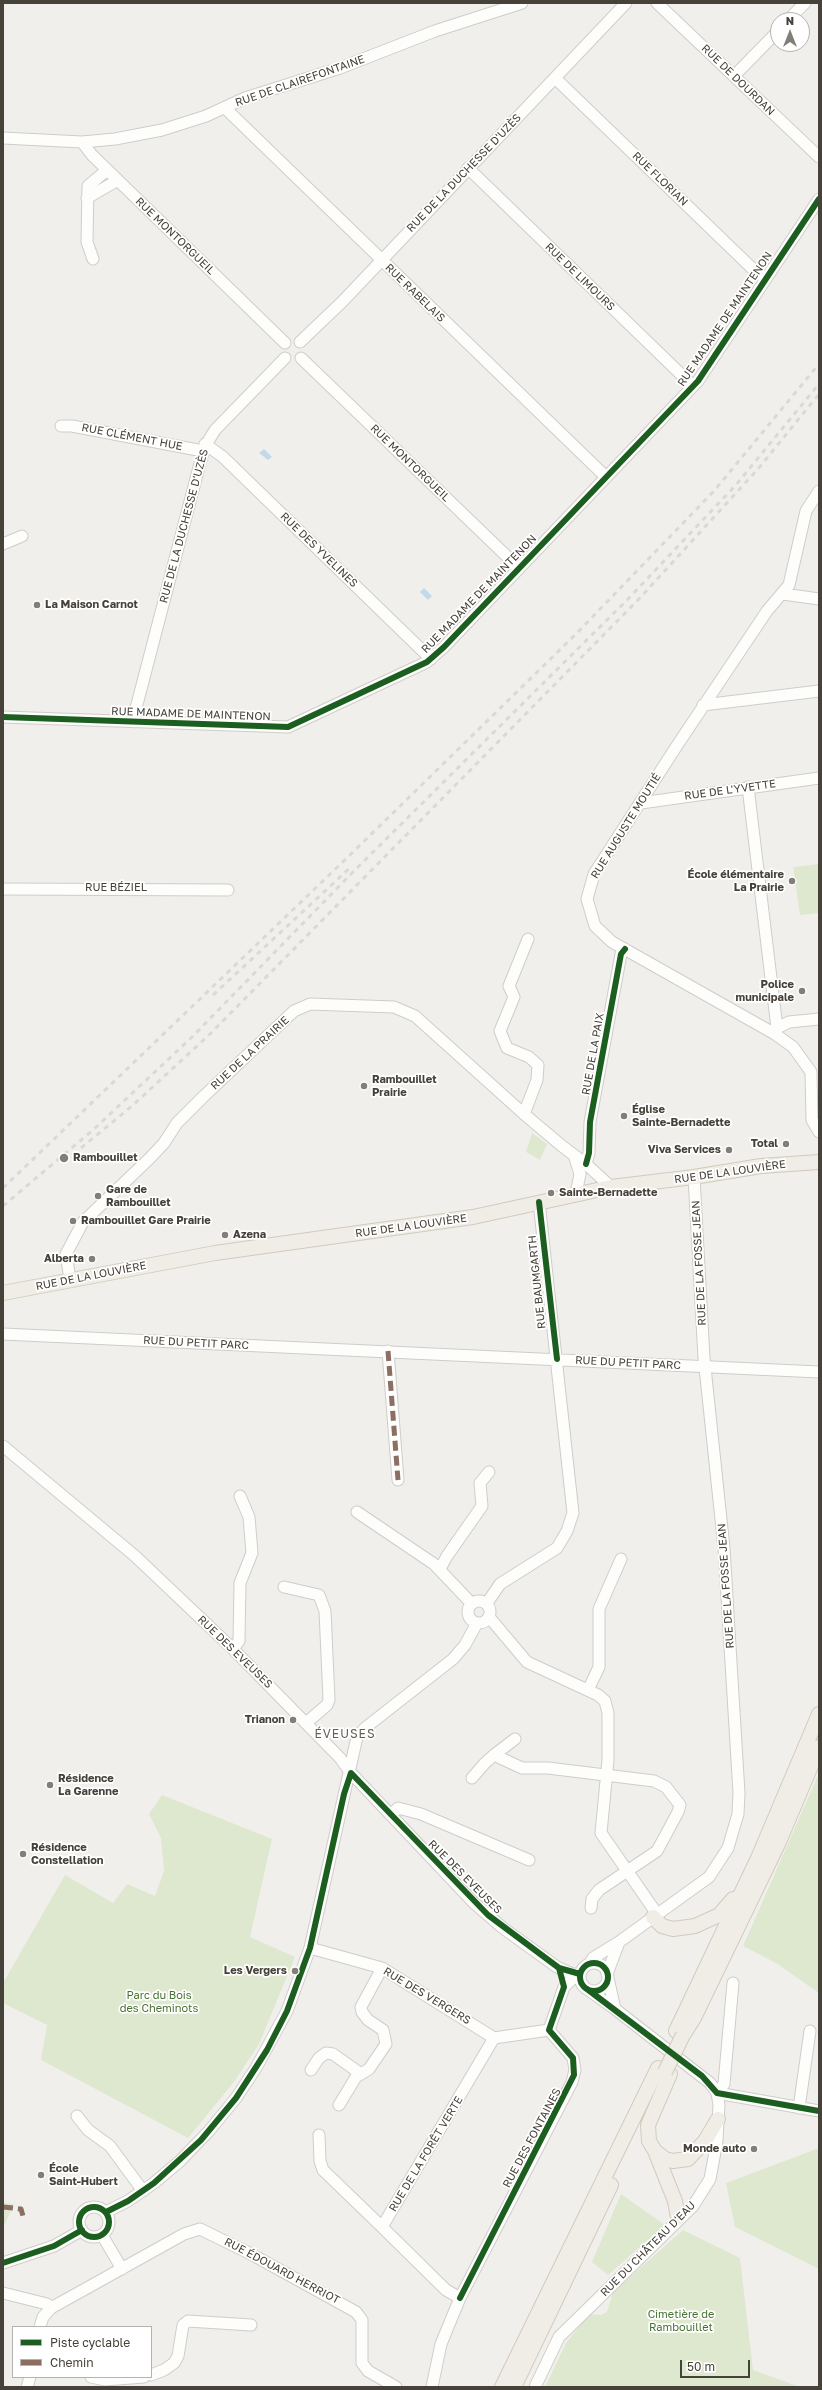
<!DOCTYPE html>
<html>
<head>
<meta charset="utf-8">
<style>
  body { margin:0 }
  #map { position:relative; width:822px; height:2390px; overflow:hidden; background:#f1efec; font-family:"Golos Text",sans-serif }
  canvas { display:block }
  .frame { position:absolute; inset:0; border:4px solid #464139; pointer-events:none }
  .legend { position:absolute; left:12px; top:2326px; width:140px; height:52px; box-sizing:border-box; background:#fff; border:1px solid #b5b3b0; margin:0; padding:5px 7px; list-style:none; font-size:12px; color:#464139 }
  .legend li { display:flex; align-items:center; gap:8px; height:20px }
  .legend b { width:20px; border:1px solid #b5b3b0 }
  .north { position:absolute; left:770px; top:12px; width:40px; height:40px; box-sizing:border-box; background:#fff; border:1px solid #b5b3b0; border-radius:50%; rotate:0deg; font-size:11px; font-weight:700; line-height:16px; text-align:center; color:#464139 }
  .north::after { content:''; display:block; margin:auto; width:14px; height:18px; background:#827e78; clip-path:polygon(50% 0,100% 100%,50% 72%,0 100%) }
  .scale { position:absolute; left:680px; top:2360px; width:70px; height:18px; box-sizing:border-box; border:2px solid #464139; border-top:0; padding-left:5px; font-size:12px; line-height:14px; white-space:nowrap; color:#464139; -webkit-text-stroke:3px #fff; paint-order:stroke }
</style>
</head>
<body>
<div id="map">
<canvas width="822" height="2390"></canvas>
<div class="frame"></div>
<ul class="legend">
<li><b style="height:5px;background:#1b5e20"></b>Piste cyclable</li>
<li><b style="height:5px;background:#8d6e63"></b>Chemin</li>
</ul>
<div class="north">N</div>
<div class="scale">50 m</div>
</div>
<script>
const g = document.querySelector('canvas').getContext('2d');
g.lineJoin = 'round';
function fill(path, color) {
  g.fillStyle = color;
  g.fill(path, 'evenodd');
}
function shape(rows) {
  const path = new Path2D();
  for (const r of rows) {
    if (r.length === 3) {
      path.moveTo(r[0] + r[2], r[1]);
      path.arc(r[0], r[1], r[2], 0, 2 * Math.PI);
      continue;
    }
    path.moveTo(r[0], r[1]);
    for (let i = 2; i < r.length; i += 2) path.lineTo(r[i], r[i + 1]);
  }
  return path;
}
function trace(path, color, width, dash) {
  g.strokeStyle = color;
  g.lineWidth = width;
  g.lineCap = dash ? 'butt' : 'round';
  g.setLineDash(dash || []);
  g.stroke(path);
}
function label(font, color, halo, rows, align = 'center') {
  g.font = font + ' "Golos Text",sans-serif';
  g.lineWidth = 3.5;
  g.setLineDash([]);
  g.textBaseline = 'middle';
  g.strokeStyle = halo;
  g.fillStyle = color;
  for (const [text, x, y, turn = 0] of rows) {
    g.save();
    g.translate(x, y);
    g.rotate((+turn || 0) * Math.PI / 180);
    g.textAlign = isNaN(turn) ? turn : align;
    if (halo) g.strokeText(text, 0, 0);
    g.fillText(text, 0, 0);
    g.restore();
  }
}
fill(shape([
  [819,864,819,913,800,915,793,867],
  [532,1133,547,1144,540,1160,526,1152],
  [819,1773,819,1993,776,1963,743,1946],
  [162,1795,272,1839,250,1937,295,1957,259,2044,234,2082,188,2138,41,2060,47,2025,3,2003,3,1983,65,1875,113,1903,127,1884,155,1896,164,1871,161,1838,149,1814],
  [819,2148,819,2269,735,2227,726,2183],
  [621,2194,665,2225,608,2275,592,2262],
  [3,2203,14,2204,3,2228],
  [683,2230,740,2258,753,2370,800,2387,545,2387,566,2343,589,2314,601,2315,607,2312,613,2292]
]), '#dee8cf');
fill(shape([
  [264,449,272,457,268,460,259,453],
  [424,588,432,596,428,600,420,592]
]), '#c1d9ea');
const minor = shape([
  [657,3,819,157],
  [788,20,805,3],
  [734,76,778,31],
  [555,78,758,274,766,278],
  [225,108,606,477],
  [3,138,82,142,115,139,162,130,206,116,245,98,340,68,435,31,522,3],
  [82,142,92,155,285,343],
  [468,168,693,386],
  [87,198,118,180],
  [93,259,87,242,88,186,107,170],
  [300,342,342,302,626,3],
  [301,358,519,568],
  [61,426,72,426,203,451],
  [205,444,223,457,431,659],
  [819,491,806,511,789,585,767,611,678,744,594,874,587,899,595,926,612,942,775,1034,793,1047,811,1072,812,1120,819,1132],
  [3,544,22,536],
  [783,594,819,599],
  [703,705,819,691],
  [3,717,288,727,427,662,444,647,698,381,819,199],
  [134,722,135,712,204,448,215,430,285,358],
  [748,787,777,1028,775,1034],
  [641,803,819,778],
  [3,889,228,890],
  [777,1028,789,1022,819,1019],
  [524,1114,537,1080,538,1065,529,1057,507,1048,500,1031,514,997,509,986,528,939],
  [574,1155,580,1174,576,1194],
  [586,1164,589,1153,590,1122,621,954,625,949],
  [70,1279,66,1254,83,1222,150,1158,164,1143,177,1123,204,1096,294,1011,310,1004,394,1007,415,1016,524,1114,562,1146,586,1164,611,1187],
  [3,1334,819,1372],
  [388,1351,398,1480],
  [3,1446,135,1556,233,1649,340,1758,351,1773,474,1903,503,1928,557,1967,572,1974,580,1974],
  [357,1512,434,1564,472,1604],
  [440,1569,447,1556,482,1506,480,1483,489,1472],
  [284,1587,319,1595,325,1611,329,1700,327,1705,306,1723],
  [479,1612,11],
  [487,1603,500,1584,557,1548,567,1531,573,1513,539,1202],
  [489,1617,527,1662,598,1695,605,1701,608,1713,608,1760,601,1833,657,1914],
  [233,1649,239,1641,240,1583,252,1553,249,1517,240,1496],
  [588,1690,599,1667,599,1609,621,1559],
  [515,1739,494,1755,522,1768,548,1768,654,1781,666,1787,680,1805,678,1812,657,1851,599,1890,592,1899,591,1908],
  [472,1778,485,1763,494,1755],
  [391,1815,398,1808,421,1814,529,1860],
  [310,1948,382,1968,494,2038],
  [590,1963,593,1958,619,1942,709,1877,728,1848,738,1814,739,1793,724,1548,704,1358,694,1177],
  [594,1977,14],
  [607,1974,619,1942],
  [608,1978,615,2009],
  [549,2030,564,1987,573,1978,580,1977],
  [311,2070,319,2058,326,2053,333,2054,361,2074],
  [717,2093,724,2084,733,1983],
  [717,2093,819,2111],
  [339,2105,356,2077,369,2069,386,2044,383,2030,368,2020,362,2012,361,2007,382,1968],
  [799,2108,810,2031],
  [77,2116,88,2130,110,2146,143,2191],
  [319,2135,320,2161,323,2170,382,2227],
  [94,2222,15],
  [106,2212,128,2201,154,2183,180,2161,209,2131,236,2098,256,2068,287,2011,310,1948,357,1737,365,1728,453,1659,465,1645,477,1623],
  [102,2235,122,2269],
  [3,2263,54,2246,82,2230],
  [3,2293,47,2304,51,2308],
  [460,2298,446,2290,382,2227,494,2038,549,2030],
  [40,2327,43,2317,51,2308,184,2234,200,2229,251,2254,356,2312,362,2320,362,2363,368,2371,396,2387],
  [151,2375,164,2370,174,2363,178,2356,183,2325,188,2321,251,2325],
  [91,2377,105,2380,144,2377],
  [27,2387,30,2377],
  [432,2387,441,2344,460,2298,572,2082,575,2070,573,2058,549,2030],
  [535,2387,559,2337,693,2206,710,2179,717,2141,719,2105,717,2093,710,2083,615,2009,587,1989]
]);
const major = shape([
  [3,1293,215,1253,473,1217,611,1187,694,1177,761,1166,819,1162],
  [653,1917,662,1926,673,1929,695,1926,719,1915,733,1899],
  [676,2031,758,1858,819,1714],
  [683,2035,694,2018,779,1842,819,1747],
  [670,2074,648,2125,649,2141,655,2151,665,2159,673,2161,688,2159,705,2141,718,2119],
  [655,2151,675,2201,678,2218],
  [502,2387,658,2068],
  [514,2387,611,2185]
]);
trace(minor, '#cfcdca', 13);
trace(major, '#d1cbbc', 16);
trace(minor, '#fdfdfc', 11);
trace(major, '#f0ede6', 14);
trace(shape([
  [213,995,352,866],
  [81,1148,132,1106,210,1034,638,600,758,469,819,394],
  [3,1188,351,854,575,635,714,491,819,364],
  [3,1206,93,1130,191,1038,354,871,628,599,735,486,819,384]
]), '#d9d9d8', 3, [5, 5]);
const majorBridge = shape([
  [665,2072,683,2035]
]);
trace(majorBridge, '#d1cbbc', 16, []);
trace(majorBridge, '#f0ede6', 14);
trace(shape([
  [388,1351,398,1480],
  [3,2207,21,2209,23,2216]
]), '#8d6e63', 5, [10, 5]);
trace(shape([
  [3,717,288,727,427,662,444,647,698,381,819,199],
  [586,1164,589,1153,590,1122,621,954,625,949],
  [539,1202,557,1359],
  [594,1977,14],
  [587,1989,702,2076,717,2093,819,2111],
  [94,2222,15],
  [106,2212,128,2201,154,2183,201,2140,236,2098,267,2050,287,2011,310,1948,344,1794,351,1773,488,1915,559,1968,580,1974],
  [3,2263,54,2246,82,2230],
  [460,2298,574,2075,573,2058,549,2030,564,1987,559,1968]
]), '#1b5e20', 6);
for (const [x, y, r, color] of [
  [37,605,4,"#827e78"],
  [792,881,4,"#827e78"],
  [802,991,4,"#827e78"],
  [364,1086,4,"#827e78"],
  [624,1116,4,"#827e78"],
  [786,1144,4,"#827e78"],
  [729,1150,4,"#827e78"],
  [64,1158,5,"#827e78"],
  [551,1193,4,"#827e78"],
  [98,1196,4,"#827e78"],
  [73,1221,4,"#827e78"],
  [225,1235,4,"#827e78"],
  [92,1259,4,"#827e78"],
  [293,1720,4,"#827e78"],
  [50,1785,4,"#827e78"],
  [23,1854,4,"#827e78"],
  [295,1971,4,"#827e78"],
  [754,2149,4,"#827e78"],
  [41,2175,4,"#827e78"]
]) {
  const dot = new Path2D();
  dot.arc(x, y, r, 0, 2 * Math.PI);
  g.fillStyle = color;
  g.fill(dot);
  trace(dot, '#fff', 1.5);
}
label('11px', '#464139', '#fff', [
  ["RUE DE DOURDAN",738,80,44],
  ["RUE DE CLAIREFONTAINE",300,81,-19],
  ["RUE DE LA DUCHESSE D'UZÈS",464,173,-46],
  ["RUE FLORIAN",660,179,44],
  ["RUE MONTORGUEIL",175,236,44],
  ["RUE DE LIMOURS",580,277,44],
  ["RUE RABELAIS",415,293,44],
  ["RUE MADAME DE MAINTENON",725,319,-56],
  ["RUE CLÉMENT HUE",132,437,11],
  ["RUE MONTORGUEIL",410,463,44],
  ["RUE DE LA DUCHESSE D'UZÈS",184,526,-75],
  ["RUE DES YVELINES",319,550,44],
  ["RUE MADAME DE MAINTENON",479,594,-46],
  ["RUE MADAME DE MAINTENON",191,714,2],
  ["RUE DE L'YVETTE",730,790,-8],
  ["RUE AUGUSTE MOUTIÉ",626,826,-58],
  ["RUE BÉZIEL",116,888],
  ["RUE DE LA PRAIRIE",250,1053,-43],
  ["RUE DE LA PAIX",593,1054,-80],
  ["RUE DE LA LOUVIÈRE",730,1172,-8],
  ["RUE DE LA LOUVIÈRE",411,1226,-8],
  ["RUE DE LA FOSSE JEAN",699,1263,-93],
  ["RUE DE LA LOUVIÈRE",91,1276,-11],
  ["RUE BAUMGARTH",537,1282,-96],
  ["RUE DU PETIT PARC",196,1343,3],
  ["RUE DU PETIT PARC",628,1363,3],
  ["RUE DE LA FOSSE JEAN",726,1586,-94],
  ["RUE DES EVEUSES",235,1652,44],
  ["RUE DES EVEUSES",465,1877,45],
  ["RUE DES VERGERS",427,1996,31],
  ["RUE DES FONTAINES",532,2138,-62],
  ["RUE DE LA FORÊT VERTE",426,2154,-59],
  ["RUE DU CHÂTEAU D'EAU",648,2249,-45],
  ["RUE ÉDOUARD HERRIOT",282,2271,28]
]);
label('bold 11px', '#464139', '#fff', [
  ["La Maison Carnot",45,605],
  ["École élémentaire",784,875,"right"],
  ["La Prairie",784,888,"right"],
  ["Police",794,985,"right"],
  ["municipale",794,998,"right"],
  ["Rambouillet",372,1080],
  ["Prairie",372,1093],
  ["Église",632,1110],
  ["Sainte-Bernadette",632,1123],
  ["Total",778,1144,"right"],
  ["Viva Services",721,1150,"right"],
  ["Rambouillet",73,1158],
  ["Gare de",106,1190],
  ["Rambouillet",106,1203],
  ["Sainte-Bernadette",559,1193],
  ["Rambouillet Gare Prairie",81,1221],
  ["Azena",233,1235],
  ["Alberta",84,1259,"right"],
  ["Trianon",285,1720,"right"],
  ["Résidence",58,1779],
  ["La Garenne",58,1792],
  ["Résidence",31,1848],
  ["Constellation",31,1861],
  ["Les Vergers",287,1971,"right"],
  ["Monde auto",746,2149,"right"],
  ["École",49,2169],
  ["Saint-Hubert",49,2182]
], 'left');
label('11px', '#487231', '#fff', [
  ["Parc du Bois",159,1996],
  ["des Cheminots",159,2009],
  ["Cimetière de",681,2315],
  ["Rambouillet",681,2328]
]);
g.letterSpacing = '1px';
label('12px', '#685f51', '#fff', [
  ["ÉVEUSES",345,1734]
]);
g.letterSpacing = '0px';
</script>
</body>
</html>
